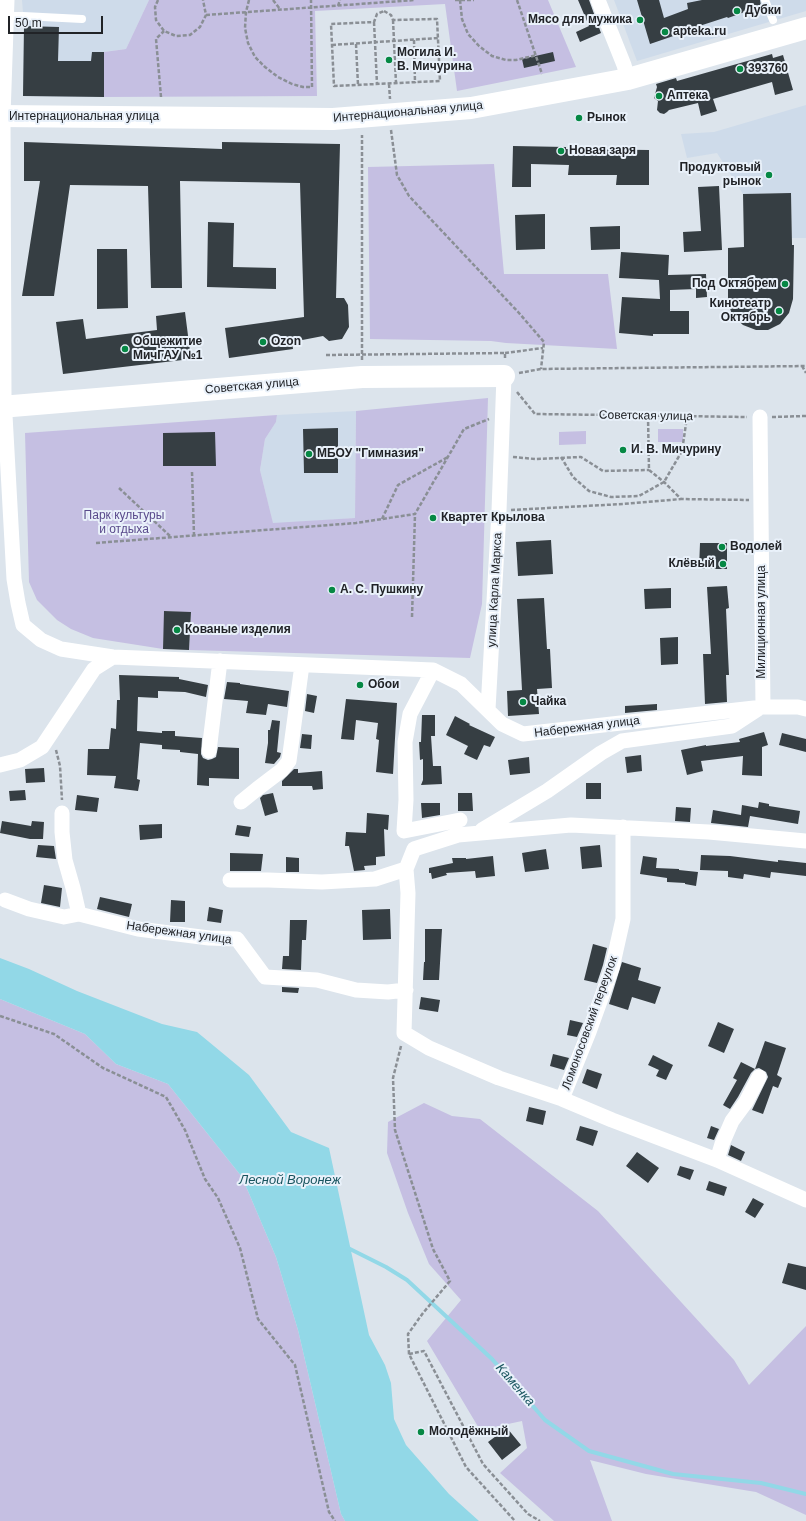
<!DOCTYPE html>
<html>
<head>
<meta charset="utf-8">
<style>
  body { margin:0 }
  #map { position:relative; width:806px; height:1521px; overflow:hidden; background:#dce4ec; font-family:Arial,sans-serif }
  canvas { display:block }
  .scale { position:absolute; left:8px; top:16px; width:95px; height:18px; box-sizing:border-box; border:2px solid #212327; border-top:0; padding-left:5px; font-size:12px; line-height:14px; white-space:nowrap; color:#212327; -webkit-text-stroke:3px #e9f1fa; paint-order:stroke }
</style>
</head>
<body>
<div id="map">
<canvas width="806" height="1521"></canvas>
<div class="scale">50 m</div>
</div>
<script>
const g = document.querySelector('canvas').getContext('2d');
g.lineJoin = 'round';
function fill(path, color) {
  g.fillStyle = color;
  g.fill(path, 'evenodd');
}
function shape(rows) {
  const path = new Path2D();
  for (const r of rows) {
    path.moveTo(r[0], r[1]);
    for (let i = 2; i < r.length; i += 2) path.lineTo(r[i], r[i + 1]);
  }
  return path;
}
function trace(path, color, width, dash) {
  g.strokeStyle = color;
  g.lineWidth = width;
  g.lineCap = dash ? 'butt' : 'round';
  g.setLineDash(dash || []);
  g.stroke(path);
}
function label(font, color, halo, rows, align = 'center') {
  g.font = font + ' Arial,sans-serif';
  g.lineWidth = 4;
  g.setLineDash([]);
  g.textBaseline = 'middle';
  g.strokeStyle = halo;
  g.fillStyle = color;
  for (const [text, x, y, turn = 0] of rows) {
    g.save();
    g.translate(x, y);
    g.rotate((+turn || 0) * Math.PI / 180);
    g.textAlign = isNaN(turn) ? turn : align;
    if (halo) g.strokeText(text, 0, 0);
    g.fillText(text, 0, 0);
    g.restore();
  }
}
fill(shape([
  [22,0,149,0,126,49,104,52,104,97,23,96,24,26],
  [614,0,806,0,806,11,637,61],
  [806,105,806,238,792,238,791,193,743,194,717,153,687,158,681,134,714,132],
  [356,411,355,518,273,524,260,470,265,439,276,422,277,415]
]), '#cedbea');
fill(shape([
  [149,0,548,0,576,67,457,91,445,4,315,11,317,96,104,97,104,52,126,49],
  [494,164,504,274,608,274,617,349,506,343,491,341,370,339,368,167],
  [488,398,482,604,470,658,189,650,191,613,165,611,163,649,93,638,71,629,57,620,37,600,29,582,25,433,277,415,276,422,265,439,260,470,273,523,355,518,356,411],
  [658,429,683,429,683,442,658,442],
  [586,431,586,444,559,445,559,432],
  [0,999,85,1034,116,1064,168,1084,242,1177,276,1257,298,1330,341,1514,345,1521,0,1521],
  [424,1103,452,1116,480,1119,598,1211,734,1360,749,1385,806,1326,806,1515,756,1492,646,1474,590,1460,612,1521,554,1521,500,1473,527,1448,522,1421,480,1430,427,1341,461,1300,429,1264,408,1213,387,1153,388,1122]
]), '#c5bfe2');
fill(shape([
  [0,958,29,969,77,991,162,1024,197,1032,249,1075,291,1132,329,1148,369,1335,385,1365,391,1383,394,1419,406,1445,449,1494,479,1521,345,1521,341,1514,298,1330,276,1257,242,1177,168,1084,116,1064,85,1034,0,999]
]), '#92d8e7');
trace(shape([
  [346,1247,386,1267,407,1280,492,1359,545,1420,589,1451,673,1474,761,1483,806,1494]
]), '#92d8e7', 4);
fill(shape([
  [578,0,589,0,601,33,580,42,576,32,589,26],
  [637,0,659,0,664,18,688,9,687,3,702,0,760,0,761,6,728,18,727,17,687,30,688,31,650,44],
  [24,26,59,27,58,61,91,61,92,52,104,52,104,97,23,96],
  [553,52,555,61,524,68,522,59],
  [772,54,773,58,783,55,793,90,775,95,772,82,713,99,717,111,701,116,698,103,669,110,667,112,664,114,660,113,657,110,658,101,654,98,657,87,656,84,676,78,677,81],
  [24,142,222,149,222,142,340,144,336,298,344,298,348,305,349,327,342,339,329,341,323,336,292,342,293,349,229,358,225,328,304,317,300,183,180,181,182,288,151,288,148,186,70,185,54,296,22,296,40,181,24,181],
  [513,146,566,147,566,149,649,150,649,185,616,185,617,175,568,175,569,165,531,164,531,187,512,187],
  [719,186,722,250,684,252,683,232,701,231,698,187],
  [791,193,792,245,794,245,793,299,789,313,780,324,768,330,756,330,743,325,732,315,728,301,728,248,744,247,743,194],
  [545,214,545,249,516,250,515,215],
  [208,222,234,223,233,267,276,268,276,289,207,287],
  [620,226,620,249,591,250,590,227],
  [97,249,127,249,128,308,97,309],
  [621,252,669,255,668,275,706,274,707,297,696,298,696,289,670,290,670,311,689,311,689,334,653,334,653,336,619,333,622,297,660,299,659,280,619,278],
  [185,312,191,359,63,374,56,322,83,319,86,339,157,330,156,316],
  [338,428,338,473,304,473,303,429],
  [215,432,216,466,163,466,163,433],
  [551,540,553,574,518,576,516,542],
  [700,543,727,543,727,569,699,569],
  [727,586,729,608,726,609,728,654,729,675,726,675,727,702,705,704,703,654,711,654,707,587],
  [671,588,671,608,645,609,644,589],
  [544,598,547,649,550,649,552,688,537,689,539,714,508,716,507,691,522,690,517,599],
  [164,611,191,612,189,650,163,649],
  [678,637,678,664,661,665,660,638],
  [119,675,179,677,179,679,208,685,206,697,185,692,158,691,158,698,138,697,137,731,162,733,162,731,175,731,175,736,202,738,201,754,203,758,208,760,212,759,216,757,218,747,239,748,239,779,209,778,209,786,197,785,198,754,180,752,180,750,162,749,162,745,140,743,137,779,140,780,138,791,114,788,116,776,87,775,88,749,109,749,111,728,116,729,117,700,120,700],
  [227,682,240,683,240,684,289,691,287,707,268,704,266,715,246,713,248,701,224,699],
  [307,694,317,696,314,713,305,711],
  [346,699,397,703,393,774,376,772,379,740,376,739,378,723,356,720,354,740,341,739],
  [657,704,657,710,625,713,625,706],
  [422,715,435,715,435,736,431,736,433,766,441,766,442,784,421,785,423,780,423,759,420,760,419,742,421,742],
  [455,716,470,724,469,725,495,737,490,747,484,745,477,760,464,754,468,746,446,735],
  [272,720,280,721,277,752,281,753,280,757,274,764,265,763,268,743,268,730,270,730],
  [764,732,768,745,762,747,762,776,742,775,743,756,701,761,703,771,687,775,681,750,706,745,706,746,740,742,739,739],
  [782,733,806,739,806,752,779,745],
  [302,734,312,735,311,749,300,748],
  [641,755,642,771,627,773,625,757],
  [529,757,530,773,510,775,508,760],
  [44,768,45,782,26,783,25,769],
  [294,769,298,769,298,773,322,771,323,789,313,790,312,786,282,786,282,781],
  [586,783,601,783,601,799,586,799],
  [25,790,26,800,10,801,9,791],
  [273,793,278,812,265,816,260,798,263,795],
  [458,793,472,793,473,811,458,811],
  [77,795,99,798,97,812,75,810],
  [759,802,769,804,769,806,800,811,798,824,750,816,748,827,711,823,713,810,741,815,742,805,758,808],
  [421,803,440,803,440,815,422,818],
  [676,807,691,808,690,822,675,821],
  [367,813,389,815,388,830,384,829,385,856,376,857,376,865,364,866,365,870,354,871,349,846,345,846,346,832,366,833],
  [2,821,31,826,32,821,44,822,43,839,30,839,0,833],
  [162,824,162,838,140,840,139,825],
  [237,825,251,827,249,837,235,835],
  [38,845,54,846,56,859,36,857],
  [600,845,602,867,582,869,580,847],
  [546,849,549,869,525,872,522,853],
  [230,853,263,854,261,871,230,871],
  [701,855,730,856,778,862,778,860,806,863,806,876,771,872,770,878,744,874,743,879,728,877,728,871,700,870],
  [493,856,495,876,476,878,475,871,446,873,447,875,432,879,431,873,429,873,429,868,453,863,452,858,466,858,466,859],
  [643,856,657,858,656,868,679,869,679,870,698,872,696,886,685,884,685,883,667,882,667,878,640,874],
  [286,857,299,858,299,872,286,872],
  [44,885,62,888,60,907,41,903],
  [100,897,132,904,129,917,97,909],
  [171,900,185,901,185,922,170,922],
  [209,907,223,910,221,923,207,921],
  [390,909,391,939,363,940,362,910],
  [290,920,307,920,306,940,302,940,301,970,282,969,283,956,289,956],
  [425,929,442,929,439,980,423,980,424,962,425,962],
  [593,944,607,948,603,965,597,983,584,980],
  [622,962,641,968,638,980,661,987,655,1004,632,997,628,1010,609,1004],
  [282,987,299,988,298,993,282,992],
  [421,997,440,1000,438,1012,419,1009],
  [570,1020,583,1023,577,1037,567,1035],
  [718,1022,734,1029,724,1053,708,1046],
  [765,1041,786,1048,777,1075,782,1078,778,1088,773,1086,763,1114,752,1110,768,1077,766,1072,759,1068,755,1069,751,1073,738,1097,730,1109,723,1105,737,1080,733,1078,741,1062,755,1069],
  [553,1054,569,1058,564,1070,550,1066],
  [653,1055,673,1065,666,1080,656,1076,659,1070,648,1065],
  [587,1069,602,1074,597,1089,582,1083],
  [529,1107,546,1111,543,1125,526,1121],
  [580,1126,598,1131,593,1146,576,1140],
  [711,1126,719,1129,714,1140,707,1138],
  [731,1145,745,1152,741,1161,728,1155],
  [637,1152,659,1168,648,1183,626,1166],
  [680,1166,694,1170,690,1180,677,1175],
  [709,1181,727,1187,724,1196,706,1190],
  [753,1198,764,1204,755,1218,745,1212],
  [788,1263,806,1267,806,1290,782,1283],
  [507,1428,521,1445,502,1460,488,1442]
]), '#363e43');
trace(shape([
  [158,0,155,7,156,20,164,31,176,36,190,35,200,27,206,15,203,0],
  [249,0,246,12,245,28,248,43,255,57,265,67,278,77,292,84,303,87,312,87,311,0],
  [273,0,280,9],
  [455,0,474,0],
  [460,0,462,19,468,34,479,46,492,56,506,60,516,60,537,55],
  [517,0,542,74],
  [338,6,340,0],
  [384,11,391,15,393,20,437,19,440,81,334,86,331,24,374,22,377,14,384,11],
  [206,15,415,0],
  [393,20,396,83],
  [374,22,377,84],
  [414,40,415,83],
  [356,44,358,85],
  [332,45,438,38],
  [389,84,390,99],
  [161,97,156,39,164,31],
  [391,130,397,175,409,196,519,313,544,342,541,369],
  [505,353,543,348],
  [326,355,505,353,505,360],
  [362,360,362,135],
  [802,366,806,373],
  [519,373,541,369,806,366],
  [517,392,535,414,747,417],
  [648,416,649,470,664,482,681,499,749,500],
  [772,417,806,416],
  [513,457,535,459,581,457,603,471,649,470],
  [561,457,573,477,589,491,611,497,639,496,664,482,682,451,687,417],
  [192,472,194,535],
  [119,488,171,537],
  [511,510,623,504,681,499],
  [382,519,398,485,448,457],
  [96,543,356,523,415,514,464,429,489,419],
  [412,617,415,514],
  [56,750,60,766,62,800],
  [0,1016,54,1034,103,1068,166,1097,185,1130,205,1179,218,1198,240,1248,258,1319,295,1365,329,1512,335,1521],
  [401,1046,393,1078,395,1130,433,1249,450,1281,423,1313,408,1334,409,1354,466,1467,515,1521],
  [409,1354,424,1351,483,1464,528,1514,540,1521]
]), '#8a8f95', 2.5, [4, 2]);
trace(shape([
  [765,0,773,20],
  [6,16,23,16,82,19]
]), '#fff', 8);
trace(shape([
  [7,0,3,116,4,397,14,579,18,603,23,625,41,640,61,649,113,657,433,670,461,684,502,724,523,734,763,707,798,707,806,709],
  [598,0,624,65,628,79],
  [760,417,763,707],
  [433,670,410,714,405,742,406,800,404,831,460,820],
  [488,709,499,511,504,376],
  [209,751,220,661],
  [0,765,20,760,42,747,94,669,113,657],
  [241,802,257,789,282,770,289,761,302,665],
  [62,813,62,832,65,860,73,888,79,914],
  [482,830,547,791,601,753,622,741,732,726,758,709],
  [806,841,709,832,571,825,458,835,414,849,406,869,408,893,404,1033,429,1048,499,1078,562,1099,612,1120,717,1160,806,1200],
  [230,880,268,880,322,882,375,879,406,869],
  [5,900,29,909,64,917,79,914,138,929,209,938,237,939,265,977,317,980,356,990,388,992,406,990],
  [562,1099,589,1032,612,968,623,919,623,827],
  [717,1160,722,1144,732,1121,746,1102,759,1077]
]), '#fff', 15);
trace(shape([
  [0,116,333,119,471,108,628,79,806,28],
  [0,407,362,377,504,376]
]), '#fff', 22);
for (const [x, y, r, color] of [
  [737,11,4,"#068844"],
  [640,20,4,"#068844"],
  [665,32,4,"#068844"],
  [389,60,4,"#068844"],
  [740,69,4,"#068844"],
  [659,96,4,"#068844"],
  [579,118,4,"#068844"],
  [561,151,4,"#068844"],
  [769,175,4,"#068844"],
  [785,284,4,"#068844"],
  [779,311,4,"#068844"],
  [263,342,4,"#068844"],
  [125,349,4,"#068844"],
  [623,450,4,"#068844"],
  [309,454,4,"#068844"],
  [433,518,4,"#068844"],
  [722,547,4,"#068844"],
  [723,564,4,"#068844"],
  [332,590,4,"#068844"],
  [177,630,4,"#068844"],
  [360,685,4,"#068844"],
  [523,702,4,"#068844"],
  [421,1432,4,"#068844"]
]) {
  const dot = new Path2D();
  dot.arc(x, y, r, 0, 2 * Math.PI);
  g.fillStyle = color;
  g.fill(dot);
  trace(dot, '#e9f1fa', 1.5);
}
label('bold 12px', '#212327', '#e9f1fa', [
  ["Дубки",745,11],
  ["Мясо для мужика",632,20,"right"],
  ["apteka.ru",673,32],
  ["Могила И.",397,53],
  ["В. Мичурина",397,67],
  ["393760",748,69],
  ["Аптека",667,96],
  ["Рынок",587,118],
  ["Новая заря",569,151],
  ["Продуктовый",761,168,"right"],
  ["рынок",761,182,"right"],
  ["Под Октябрем",777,284,"right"],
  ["Кинотеатр",771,304,"right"],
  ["Октябрь",771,318,"right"],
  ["Общежитие",133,342],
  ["МичГАУ №1",133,356],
  ["Ozon",271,342],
  ["И. В. Мичурину",631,450],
  ["МБОУ \"Гимназия\"",317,454],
  ["Квартет Крылова",441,518],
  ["Водолей",730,547],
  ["Клёвый",715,564,"right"],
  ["А. С. Пушкину",340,590],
  ["Кованые изделия",185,630],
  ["Обои",368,685],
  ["Чайка",531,702],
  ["Молодёжный",429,1432]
], 'left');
label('12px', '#212327', '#e9f1fa', [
  ["Интернациональная улица",408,112,-5],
  ["Интернациональная улица",84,117],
  ["Советская улица",252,386,-5],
  ["Советская улица",646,416,1],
  ["улица Карла Маркса",495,590,-87],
  ["Милиционная улица",762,622,-90],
  ["Набережная улица",587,727,-7],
  ["Набережная улица",179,933,8],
  ["Ломоносовский переулок",590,1023,-70]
]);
label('12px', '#5a4b8c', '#e9f1fa', [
  ["Парк культуры",124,516],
  ["и отдыха",124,530]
]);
label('italic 13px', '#18545e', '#e9f1fa', [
  ["Лесной Воронеж",290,1180],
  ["Каменка",515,1385,49]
]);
</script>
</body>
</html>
